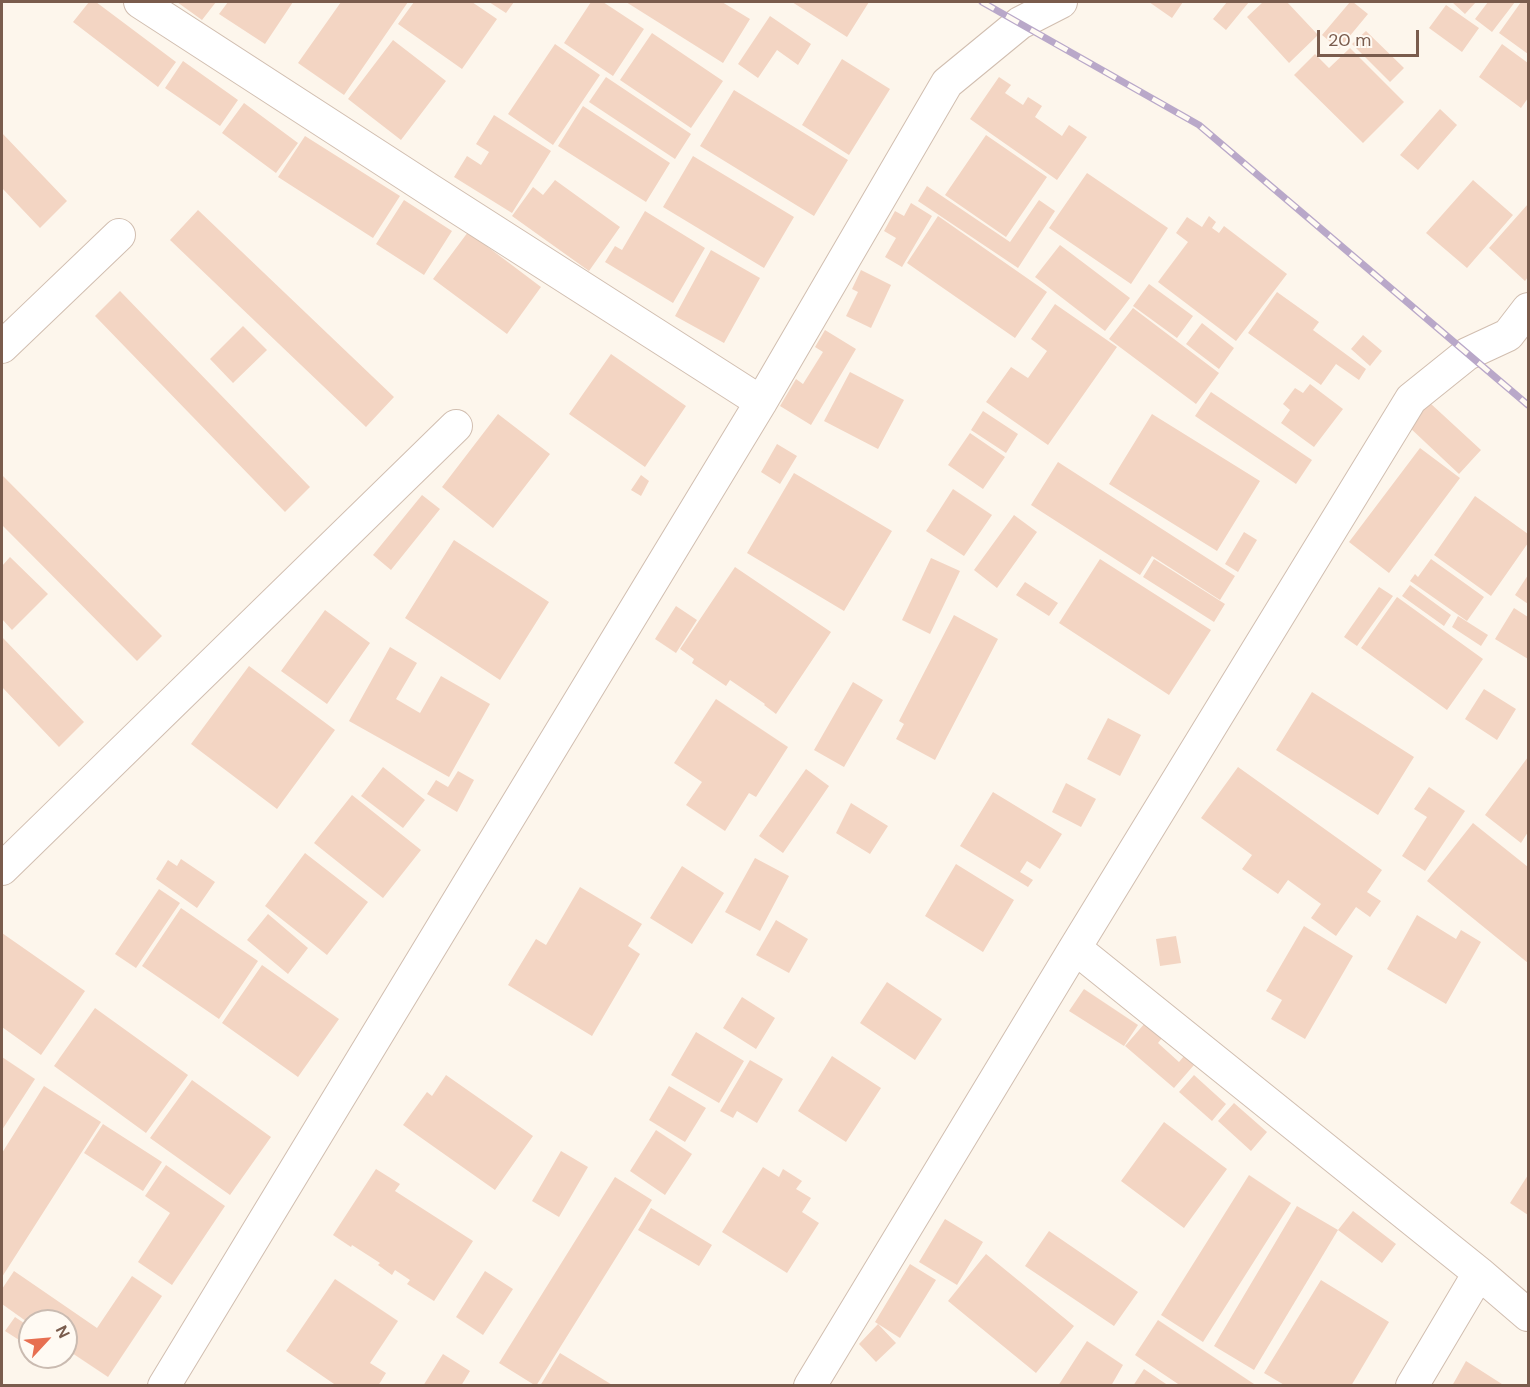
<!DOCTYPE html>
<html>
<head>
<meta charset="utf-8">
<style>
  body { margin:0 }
  #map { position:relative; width:1530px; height:1387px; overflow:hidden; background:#fdf6ec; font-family:"DM Sans",sans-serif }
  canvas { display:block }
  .frame { position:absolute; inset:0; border:3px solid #7a5c4d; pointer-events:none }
  .north { position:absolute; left:18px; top:1309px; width:60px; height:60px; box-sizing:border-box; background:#fffaf3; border:2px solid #cabbb1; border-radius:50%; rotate:64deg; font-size:16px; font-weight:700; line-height:24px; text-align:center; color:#7a5c4d }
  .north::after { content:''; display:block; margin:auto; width:21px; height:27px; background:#e76f51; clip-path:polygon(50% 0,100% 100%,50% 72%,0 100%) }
  .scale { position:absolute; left:1317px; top:30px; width:102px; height:27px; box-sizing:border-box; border:3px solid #7a5c4d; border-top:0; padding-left:8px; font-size:18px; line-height:21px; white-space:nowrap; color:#7a5c4d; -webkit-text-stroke:4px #fffaf3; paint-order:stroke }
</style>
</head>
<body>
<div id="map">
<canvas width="1530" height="1387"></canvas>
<div class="frame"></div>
<div class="north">N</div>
<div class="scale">20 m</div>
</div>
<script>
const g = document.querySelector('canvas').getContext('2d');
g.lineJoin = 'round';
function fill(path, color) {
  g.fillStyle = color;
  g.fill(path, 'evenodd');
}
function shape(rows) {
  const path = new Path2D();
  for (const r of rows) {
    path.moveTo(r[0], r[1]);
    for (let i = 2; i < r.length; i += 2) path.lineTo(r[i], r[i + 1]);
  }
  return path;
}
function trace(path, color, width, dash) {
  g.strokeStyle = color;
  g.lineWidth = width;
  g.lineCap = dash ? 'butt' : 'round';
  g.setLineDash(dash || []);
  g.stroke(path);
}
fill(shape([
  [89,2,96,2,176,62,158,87,73,22],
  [177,2,216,2,202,20],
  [228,2,293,2,265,44,219,14],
  [341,2,408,2,344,95,298,63],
  [414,2,472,2,497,19,462,69,398,24],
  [489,2,514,2,506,13],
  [591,2,603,2,644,29,613,76,564,43],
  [626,2,722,2,750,19,723,63],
  [792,2,869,2,847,37],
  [1149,2,1183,2,1172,18],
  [1227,2,1249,2,1226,30,1213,19],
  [1263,2,1287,2,1318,35,1289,63,1247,17],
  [1350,2,1353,2,1368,14,1339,49,1322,35],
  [1452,2,1476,2,1465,14],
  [1488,2,1515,2,1492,32,1475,19],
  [1521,2,1528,2,1528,54,1499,33],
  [1446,5,1479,28,1462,52,1429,28],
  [770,16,811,44,798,65,777,50,758,78,738,64],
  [1366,31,1404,68,1390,82,1352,44],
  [652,33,723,81,691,128,620,80],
  [393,40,446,81,401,140,348,99],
  [555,44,600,75,553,145,508,114],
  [1502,44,1528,63,1528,98,1521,108,1479,77],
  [1350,48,1404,102,1363,143,1294,75,1315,54,1329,68],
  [842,59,890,89,849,155,802,125],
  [183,61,238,100,220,126,165,88],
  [606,77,691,134,675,159,589,102],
  [999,77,1011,85,1005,93,1023,105,1028,97,1042,106,1035,117,1062,136,1069,125,1087,137,1057,180,970,119],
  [734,90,848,160,814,216,700,146],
  [244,103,298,143,276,173,222,133],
  [583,106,670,163,646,202,558,146],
  [1440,109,1457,125,1418,170,1400,155],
  [494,115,551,151,512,213,454,177,467,156,481,165,489,152,476,144],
  [2,133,67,201,40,228,2,188],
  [986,135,1047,177,1006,237,945,195],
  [305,136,400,196,373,238,278,177],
  [693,156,794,217,764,268,663,207],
  [1087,173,1168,228,1131,284,1049,228],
  [555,180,620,227,589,271,512,216,533,187,543,195],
  [1473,180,1513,215,1467,268,1426,233],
  [927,186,1010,242,1039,200,1055,211,1018,268,918,201],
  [404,200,452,231,424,275,376,244],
  [911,203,932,216,902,267,885,257,896,238,884,231,895,211,904,216],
  [1528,204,1528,277,1525,281,1489,248],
  [198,210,394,397,366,427,170,240],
  [645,211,705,248,673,303,605,262,615,246,622,250],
  [938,216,1047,292,1015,338,907,263],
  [1209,216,1216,222,1212,228,1219,233,1224,226,1287,274,1236,341,1158,282,1188,242,1176,233,1187,217,1202,227],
  [468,232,541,287,507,334,433,279],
  [1060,245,1130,298,1105,331,1035,277],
  [711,250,760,278,724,343,675,316],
  [861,270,891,285,871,328,846,316,858,292,852,289],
  [1149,284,1193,316,1177,338,1133,306],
  [120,291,310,487,285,512,95,316],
  [1277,292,1319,322,1313,330,1366,369,1359,380,1336,364,1321,385,1248,333],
  [1055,304,1117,347,1048,445,986,402,1011,367,1028,378,1047,351,1031,339],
  [1133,308,1219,373,1196,404,1109,339],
  [1202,323,1234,348,1219,369,1186,344],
  [243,326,267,350,233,383,210,359],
  [825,330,856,349,811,425,780,406,796,379,803,384,823,352,815,347],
  [1363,335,1382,351,1370,366,1351,349],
  [611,354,686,406,645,467,569,414],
  [850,372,904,400,878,449,824,421],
  [1310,384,1343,409,1314,447,1281,423,1290,410,1283,404,1295,388,1303,393],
  [1211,392,1312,460,1296,484,1195,416],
  [1430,403,1481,450,1459,474,1408,426],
  [983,411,1018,434,1006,453,971,430],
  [498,414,550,454,493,528,442,487],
  [1152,414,1260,481,1217,551,1109,484],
  [970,433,1005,457,983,489,948,465],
  [777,444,797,456,780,484,761,472],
  [1420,448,1460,478,1389,573,1349,542],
  [1058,462,1235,576,1220,600,1152,556,1140,575,1031,505],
  [794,473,892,531,844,611,747,553],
  [2,475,162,636,137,661,2,525],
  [641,475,649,481,641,496,631,490],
  [953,489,992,515,964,556,926,531],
  [422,495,440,509,391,570,373,555],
  [1475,496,1528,534,1528,543,1491,596,1434,555],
  [1014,515,1037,532,997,588,974,570],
  [1244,532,1257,540,1238,572,1225,564],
  [454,540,549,602,500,680,405,618],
  [10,557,48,594,12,630,2,619,2,566],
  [931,558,960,571,930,634,902,620],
  [1100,559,1211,630,1169,695,1059,623],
  [1154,559,1225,604,1214,622,1143,577],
  [1431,559,1484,597,1467,621,1410,581,1415,574,1418,577],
  [735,567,831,632,776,714,764,705,765,704,730,680,726,686,692,663,694,659,680,649],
  [1528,575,1528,604,1515,595],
  [1025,582,1058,603,1049,616,1016,595],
  [1410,585,1451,615,1444,626,1402,596],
  [1379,587,1393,596,1357,646,1344,637],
  [1397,597,1483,659,1447,710,1361,648],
  [676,606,697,620,676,653,655,639],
  [1514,608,1528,617,1528,659,1495,639],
  [325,610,370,643,327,704,281,671],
  [954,615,998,639,935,760,896,739,904,724,899,721],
  [1458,616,1488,635,1481,646,1452,627],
  [2,637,84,722,59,747,2,687],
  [390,647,417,663,396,699,420,713,441,676,490,704,449,777,349,721],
  [249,666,335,730,277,809,191,744],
  [853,682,883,700,844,767,814,750],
  [1484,689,1516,709,1497,740,1465,719],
  [1312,692,1414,757,1378,815,1276,750],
  [716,699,788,747,756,797,749,793,725,831,686,805,702,782,674,763],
  [1108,718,1141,735,1120,776,1087,759],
  [1528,757,1528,832,1521,843,1485,815],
  [383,767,425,800,403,828,361,796],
  [1238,767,1382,870,1367,892,1381,901,1370,917,1356,907,1336,936,1311,918,1321,904,1288,880,1278,894,1242,869,1252,855,1201,818],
  [806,769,829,786,783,853,759,836],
  [458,771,474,780,457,812,427,794,436,780,448,787],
  [1066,783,1096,799,1081,827,1052,812],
  [1429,787,1465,811,1425,871,1402,856,1427,817,1414,809],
  [993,792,1062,834,1040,869,1027,861,1020,872,1033,880,1028,887,960,846],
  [352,795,421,850,383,898,314,843],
  [851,803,888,826,870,854,836,833],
  [1473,823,1528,867,1528,963,1427,881],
  [305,853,368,902,327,955,265,906],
  [755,858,789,876,760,931,725,912],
  [181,859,215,882,197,908,156,879,168,860,177,866],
  [956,864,1014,900,983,952,925,916],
  [682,866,724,893,692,944,650,918],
  [580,887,642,924,628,946,640,954,592,1036,508,985,536,939,546,945],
  [159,889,180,903,136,968,115,954],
  [181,908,258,961,219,1019,142,966],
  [268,914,308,948,288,974,247,940],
  [1417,915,1456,939,1461,930,1481,942,1446,1004,1387,969],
  [776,920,808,939,789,973,756,955],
  [1304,926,1353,956,1305,1039,1271,1019,1282,1000,1266,991],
  [2,933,85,991,41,1055,2,1027],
  [1176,936,1181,963,1160,966,1156,939],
  [262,965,339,1019,298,1077,222,1023],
  [887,982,942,1019,915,1060,860,1023],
  [1084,989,1138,1025,1124,1046,1069,1011],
  [742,997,775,1018,756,1049,723,1028],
  [95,1008,188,1075,146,1133,54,1066],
  [1145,1023,1162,1038,1158,1043,1179,1062,1184,1056,1194,1065,1174,1088,1125,1046],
  [696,1032,744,1061,719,1103,671,1075],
  [832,1056,881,1088,846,1142,798,1111],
  [2,1057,35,1079,2,1130],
  [750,1060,783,1079,757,1123,737,1111,733,1118,720,1111],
  [446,1075,533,1136,495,1190,403,1125,427,1092,432,1096],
  [1194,1075,1226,1104,1212,1121,1179,1092],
  [192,1080,271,1137,230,1195,150,1138],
  [44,1086,101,1122,2,1277,2,1153],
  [669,1086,706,1108,685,1142,649,1120],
  [1234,1103,1267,1132,1251,1151,1218,1121],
  [1164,1122,1227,1169,1184,1228,1121,1181],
  [103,1124,162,1162,143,1191,84,1153],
  [656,1130,692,1154,665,1195,630,1171],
  [561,1151,588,1167,559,1217,532,1201],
  [166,1165,225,1206,172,1285,138,1262,170,1213,145,1196],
  [763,1167,779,1177,783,1169,802,1181,796,1189,811,1198,802,1212,819,1223,787,1273,722,1232],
  [376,1169,400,1184,395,1191,473,1241,434,1301,407,1284,410,1280,395,1270,392,1275,378,1265,380,1263,352,1245,351,1247,333,1235],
  [1249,1175,1291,1203,1203,1342,1161,1315],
  [1528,1175,1528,1215,1510,1203],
  [615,1177,652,1200,536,1386,499,1363],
  [1297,1206,1338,1230,1254,1370,1214,1346],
  [651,1208,712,1245,699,1266,638,1230],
  [1353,1211,1396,1244,1382,1263,1338,1230],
  [945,1219,983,1242,957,1285,919,1262],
  [1049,1231,1138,1292,1114,1326,1025,1266],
  [986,1254,1074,1326,1036,1373,948,1301],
  [910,1264,936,1280,900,1338,875,1322],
  [14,1271,97,1328,132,1276,162,1296,108,1377,66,1349,66,1321,30,1321,30,1324,2,1304,2,1289],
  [485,1271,513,1289,483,1335,456,1317],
  [335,1279,398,1321,370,1363,386,1373,378,1386,337,1386,286,1351],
  [1321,1280,1389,1322,1351,1386,1286,1386,1264,1373],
  [15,1317,30,1327,30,1347,5,1331],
  [1158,1320,1257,1386,1181,1386,1135,1355],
  [878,1324,896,1343,876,1362,859,1344],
  [1087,1341,1123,1365,1111,1386,1058,1386],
  [560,1353,614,1386,540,1386],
  [443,1354,470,1371,461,1386,423,1386],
  [1466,1361,1505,1386,1452,1386],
  [1144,1369,1169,1386,1133,1386]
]), '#f3d5c3');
const minor = shape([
  [140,2,430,190,761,402],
  [2,347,119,235],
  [2,869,456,426],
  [1075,948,1479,1273,1528,1315],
  [164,1386,761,402,947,83,1020,23,1061,2],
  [810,1386,1075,948,1411,399,1467,354,1508,335,1528,309],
  [1412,1386,1479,1273]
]);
trace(minor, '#d1beb0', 34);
trace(minor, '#fff', 32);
const rail = shape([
  [982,2,1199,125,1528,405]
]);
trace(rail, '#b9a8c9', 7);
trace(rail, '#fffaf3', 4.5, [14]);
</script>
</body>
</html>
